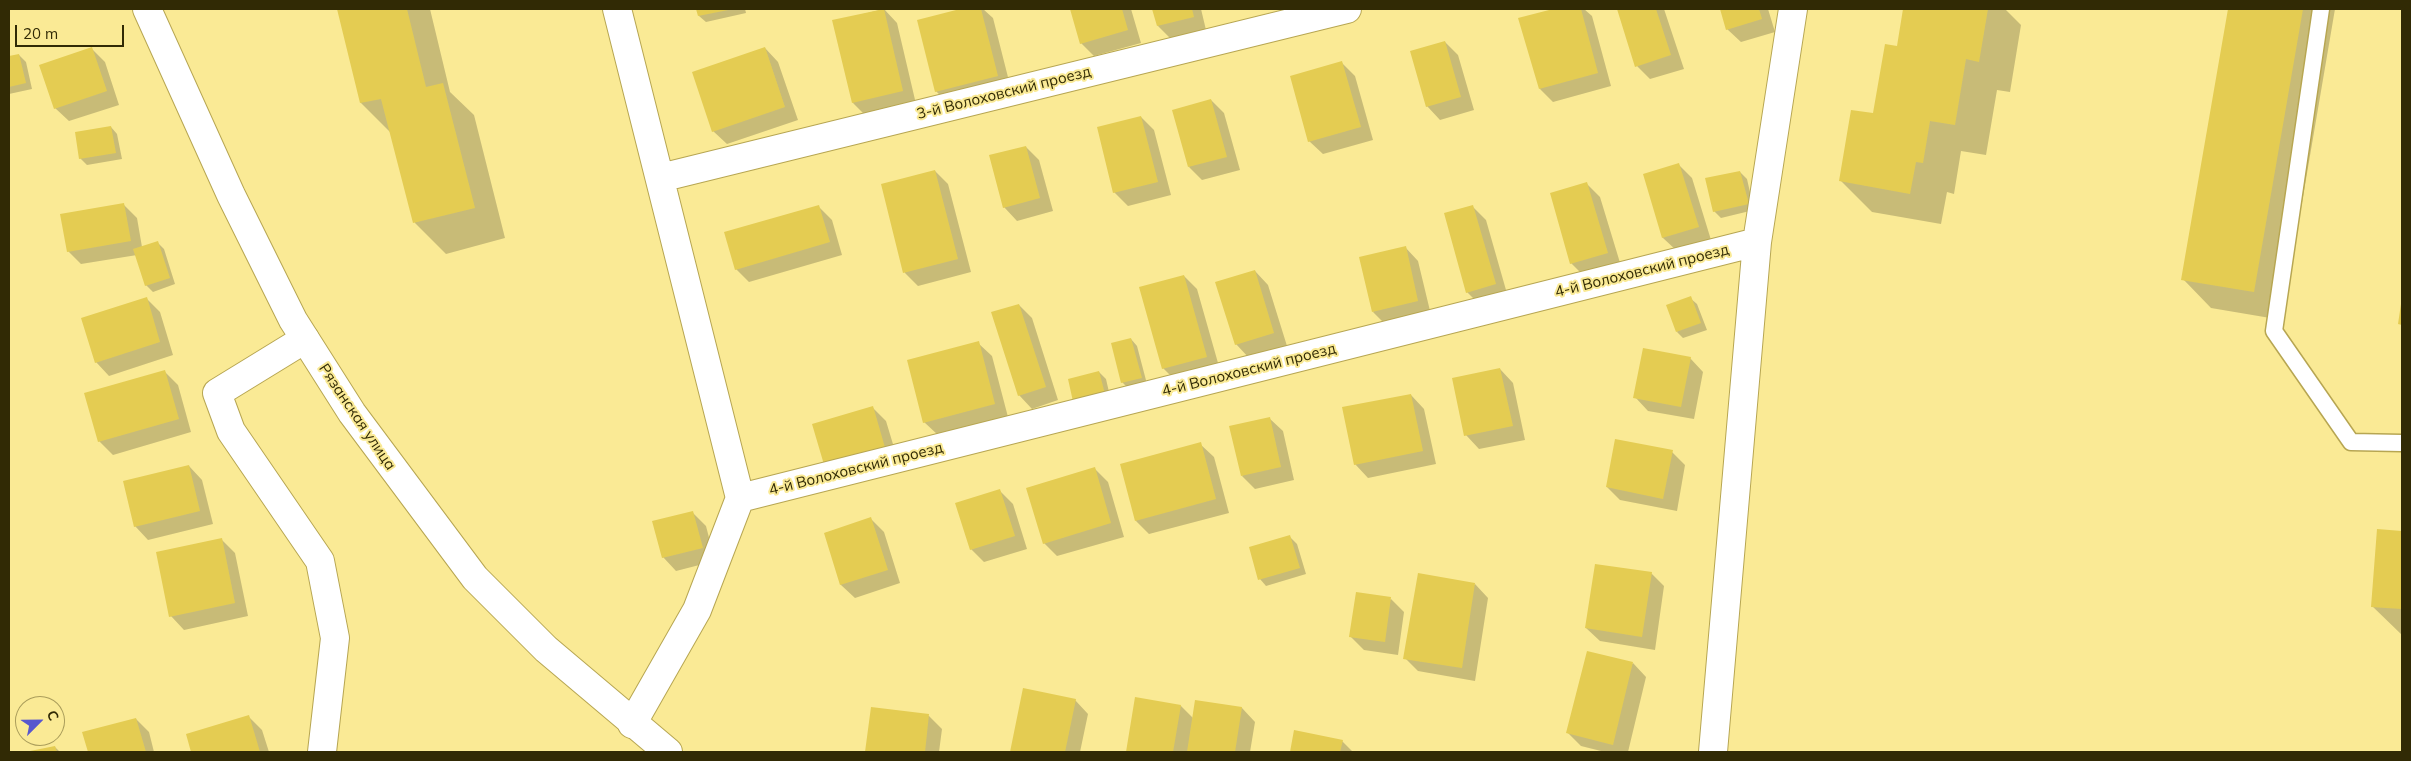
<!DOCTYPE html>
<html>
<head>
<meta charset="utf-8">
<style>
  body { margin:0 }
  #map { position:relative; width:2411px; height:761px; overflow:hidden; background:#faea95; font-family:Mulish,sans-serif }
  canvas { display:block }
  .frame { position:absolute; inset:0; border:10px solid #312a05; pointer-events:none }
  .north { position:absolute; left:15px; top:696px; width:50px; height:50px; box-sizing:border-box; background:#faea95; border:1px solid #aa9d5b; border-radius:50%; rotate:67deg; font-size:14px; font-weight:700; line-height:20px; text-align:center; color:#312a05 }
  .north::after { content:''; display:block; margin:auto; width:18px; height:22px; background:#5857ce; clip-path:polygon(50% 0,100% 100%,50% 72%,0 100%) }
  .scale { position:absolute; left:15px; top:25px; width:109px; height:22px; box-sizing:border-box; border:2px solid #312a05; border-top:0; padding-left:6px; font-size:15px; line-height:18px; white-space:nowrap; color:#312a05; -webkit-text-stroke:4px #faea95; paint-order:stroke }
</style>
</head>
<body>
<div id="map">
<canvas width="2411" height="761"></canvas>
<div class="frame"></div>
<div class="north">С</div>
<div class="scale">20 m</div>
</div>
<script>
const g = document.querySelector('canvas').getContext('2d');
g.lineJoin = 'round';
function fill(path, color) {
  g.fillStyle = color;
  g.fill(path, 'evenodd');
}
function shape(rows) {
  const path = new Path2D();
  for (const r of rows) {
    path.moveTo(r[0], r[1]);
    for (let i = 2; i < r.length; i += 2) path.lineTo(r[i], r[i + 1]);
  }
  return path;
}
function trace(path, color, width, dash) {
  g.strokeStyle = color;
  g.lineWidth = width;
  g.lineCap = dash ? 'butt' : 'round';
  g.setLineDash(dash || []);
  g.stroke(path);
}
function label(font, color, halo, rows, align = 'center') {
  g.font = font + ' Mulish,sans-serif';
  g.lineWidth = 4;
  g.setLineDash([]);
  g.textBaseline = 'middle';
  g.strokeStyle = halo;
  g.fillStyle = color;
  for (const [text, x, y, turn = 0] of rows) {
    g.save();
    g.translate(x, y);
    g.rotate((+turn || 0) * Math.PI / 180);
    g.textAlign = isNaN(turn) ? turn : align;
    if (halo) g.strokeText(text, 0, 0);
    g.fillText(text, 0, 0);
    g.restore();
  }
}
fill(shape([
  [332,9,430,9,450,92,474,115,505,238,446,254,415,223,391,133,361,103,338,9],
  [697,9,745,9,746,13,706,22,699,16],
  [884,9,897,23,916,104,866,116,853,103,834,21],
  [965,9,983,9,993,18,1011,89,949,105,936,91,918,21],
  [1071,9,1131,9,1141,43,1094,56,1081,43],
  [1154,9,1201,9,1206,30,1171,39,1158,26],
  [1558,9,1584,9,1592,16,1611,86,1553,102,1540,89,1520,19],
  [1618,9,1664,9,1684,69,1650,79,1637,66],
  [1721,9,1768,9,1775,32,1741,42,1727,29],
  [1904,9,2005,9,2021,25,2010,92,1997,90,1986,155,1961,151,1954,194,1947,192,1941,224,1872,212,1841,181,1874,115,1898,48],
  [2229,9,2335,9,2282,320,2211,308,2183,279],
  [1445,42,1458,55,1474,110,1440,120,1427,106],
  [765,48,778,62,798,120,727,144,713,131],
  [92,49,105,62,119,105,69,121,55,108],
  [19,55,26,62,32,89,9,94,9,57],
  [1342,63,1355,76,1373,140,1323,154,1309,141],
  [1211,100,1224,113,1240,170,1202,180,1189,167],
  [1141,117,1154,130,1171,195,1128,206,1114,192],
  [111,127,117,134,122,159,87,165,80,158],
  [1026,147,1039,160,1053,211,1017,221,1004,207],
  [1679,165,1692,178,1711,240,1677,251,1663,238,1644,175],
  [935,171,948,184,971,272,918,286,905,273,882,185],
  [1740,172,1747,179,1754,210,1721,218,1714,211],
  [1587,184,1600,197,1621,266,1584,276,1571,263],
  [124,205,137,218,142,247,158,243,164,249,175,284,153,292,146,285,137,255,81,264,68,251],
  [818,206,832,220,842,255,749,282,736,269],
  [1473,207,1486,220,1508,297,1480,305,1467,292],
  [1405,247,1418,261,1431,315,1386,325,1373,312],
  [1255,271,1268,285,1287,346,1249,358,1236,344],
  [1184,276,1197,289,1220,370,1177,382,1163,368],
  [146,298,160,312,173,355,109,376,96,362],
  [1690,298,1697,304,1707,330,1683,338,1677,332],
  [1019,305,1032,318,1058,400,1032,409,1019,395],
  [1131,339,1137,346,1147,384,1129,389,1122,382],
  [978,343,992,356,1008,417,938,435,924,422],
  [1690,358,1703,372,1694,419,1648,411,1635,397],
  [1500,369,1513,383,1525,440,1479,449,1466,435],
  [165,372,178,385,191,432,113,455,99,441],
  [1099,372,1106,379,1112,405,1082,412],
  [1411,395,1424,409,1436,464,1368,478,1355,464],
  [873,408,886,421,899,464,814,425],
  [1269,418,1283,431,1294,480,1255,489,1242,476],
  [1200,444,1214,457,1229,513,1149,534,1136,521,1121,465],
  [1672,452,1685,465,1677,511,1620,500,1607,487],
  [189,466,202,480,213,524,148,540,135,526],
  [1095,469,1108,482,1124,537,1057,556,1044,543],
  [1000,491,1013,504,1027,549,984,562,971,549],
  [693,513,706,526,715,561,676,571,663,557],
  [871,519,884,532,900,583,855,598,841,585,825,533],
  [2378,530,2402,532,2402,635,2372,606],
  [1290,537,1297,544,1306,574,1266,586,1260,579],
  [221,539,235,553,248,616,184,630,171,616],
  [1651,573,1664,586,1655,650,1600,641,1586,628],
  [1475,584,1488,598,1475,681,1418,671,1405,658],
  [1391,599,1404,612,1398,655,1364,650,1350,636],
  [1633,663,1646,677,1628,752,1605,752,1581,746,1568,733],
  [1024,690,1075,700,1088,714,1080,752,1011,752],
  [1136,698,1181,706,1194,719,1242,708,1255,722,1250,752,1127,752],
  [872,708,929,716,942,729,939,752,867,752],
  [249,717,262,730,269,752,193,752,188,735],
  [136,719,149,732,154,752,89,752,84,733],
  [1295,732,1342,741,1353,752,1291,752],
  [55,747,60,752,33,752]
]), '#0003');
fill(shape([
  [337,9,407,9,426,87,443,83,475,208,413,223,381,99,360,103],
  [696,9,728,9,728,10,698,16],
  [884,9,903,91,852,103,832,20],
  [960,9,981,9,998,76,935,92,917,20],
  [1070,9,1122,9,1128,30,1080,44],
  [1152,9,1192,9,1194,17,1157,26],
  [1553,9,1581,9,1598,73,1539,89,1518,18],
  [1617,9,1656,9,1671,55,1635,67],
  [1720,9,1759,9,1762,19,1726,30],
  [1903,9,1988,9,1979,62,1966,59,1955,125,1930,121,1923,163,1916,162,1910,194,1839,181,1851,110,1873,113,1885,44,1897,46],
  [2228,9,2303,9,2254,292,2181,280],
  [1445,41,1461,97,1426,107,1410,51],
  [92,47,107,91,54,109,39,65],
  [765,47,785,107,712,132,692,72],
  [19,54,26,83,9,87,9,56],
  [1342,61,1361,127,1308,142,1290,76],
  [1211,99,1227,157,1188,167,1172,110],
  [1141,116,1158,182,1113,193,1097,127],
  [111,126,116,153,79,159,75,132],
  [1026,146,1040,198,1003,208,989,155],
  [1679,163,1699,227,1662,238,1643,174],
  [935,170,958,259,903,273,881,184],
  [1740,171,1749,204,1713,212,1705,178],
  [1587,182,1608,253,1570,264,1550,193],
  [124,203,131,241,67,252,60,214],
  [819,205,830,242,735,270,724,232],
  [1473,205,1496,284,1466,293,1444,213],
  [158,241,170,278,145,286,133,249],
  [1406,246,1418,301,1372,312,1359,257],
  [1255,270,1274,333,1235,345,1215,282],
  [1184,275,1207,357,1162,369,1139,287],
  [1691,296,1701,323,1676,332,1666,305],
  [147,297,160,342,95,363,81,318],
  [1019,304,1046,387,1018,396,991,312],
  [2401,304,2402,304,2402,325,2398,324],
  [1131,338,1142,378,1121,383,1111,343],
  [979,341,995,404,923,423,907,360],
  [1643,348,1691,357,1681,407,1633,398],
  [1500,368,1513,426,1464,436,1452,378],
  [165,370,179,419,98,442,84,393],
  [1099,371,1106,398,1074,406,1068,379],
  [1411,394,1423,451,1354,465,1342,407],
  [873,406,886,451,825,468,812,424],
  [1270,417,1281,467,1241,476,1229,426],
  [1615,439,1673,450,1663,499,1606,487],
  [1201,442,1216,499,1135,521,1120,464],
  [189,465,200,511,134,527,123,481],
  [1095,467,1111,523,1043,544,1026,488],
  [1000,489,1015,536,970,550,955,503],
  [693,511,703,548,662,558,652,521],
  [871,517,888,570,840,585,824,533],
  [2377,529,2402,531,2402,609,2371,607],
  [1290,535,1300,568,1258,580,1249,547],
  [222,538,235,603,169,617,156,552],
  [1595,564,1652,572,1642,637,1585,628],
  [1418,573,1475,583,1462,668,1403,659],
  [1356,592,1391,597,1385,642,1349,637],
  [1587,651,1633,662,1613,745,1566,733],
  [1023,688,1076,699,1065,752,1010,752],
  [1135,697,1181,705,1173,752,1126,752],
  [1195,700,1242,707,1235,752,1187,752],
  [871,707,929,714,925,752,865,752],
  [249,715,260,752,191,752,186,734],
  [136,718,146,752,88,752,82,732],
  [1294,730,1343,740,1340,752,1290,752],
  [55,746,57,752,30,752,30,751]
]), '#e4cc52');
const service = shape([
  [2321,9,2274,331,2351,442,2402,443]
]);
const minor = shape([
  [617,9,740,498,697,610,632,724],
  [660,178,1347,9],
  [305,339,217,393,231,431,320,561,335,638,322,752],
  [740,498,1757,242],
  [1713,752,1757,242,1793,9]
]);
const primary = shape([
  [147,9,231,195,293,320,352,413,475,578,546,649,668,752]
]);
trace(service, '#b7a652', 19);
trace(minor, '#b7a652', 30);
trace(primary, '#b7a652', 30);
trace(service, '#fff', 16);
trace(minor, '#fff', 28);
trace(primary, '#fff', 28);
label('15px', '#312a05', '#faea95', [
  ["3-й Волоховский проезд",1004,93,-14],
  ["4-й Волоховский проезд",1642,271,-14],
  ["4-й Волоховский проезд",1249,370,-14],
  ["Рязанская улица",357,417,56],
  ["4-й Волоховский проезд",856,469,-14]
]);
</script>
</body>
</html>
